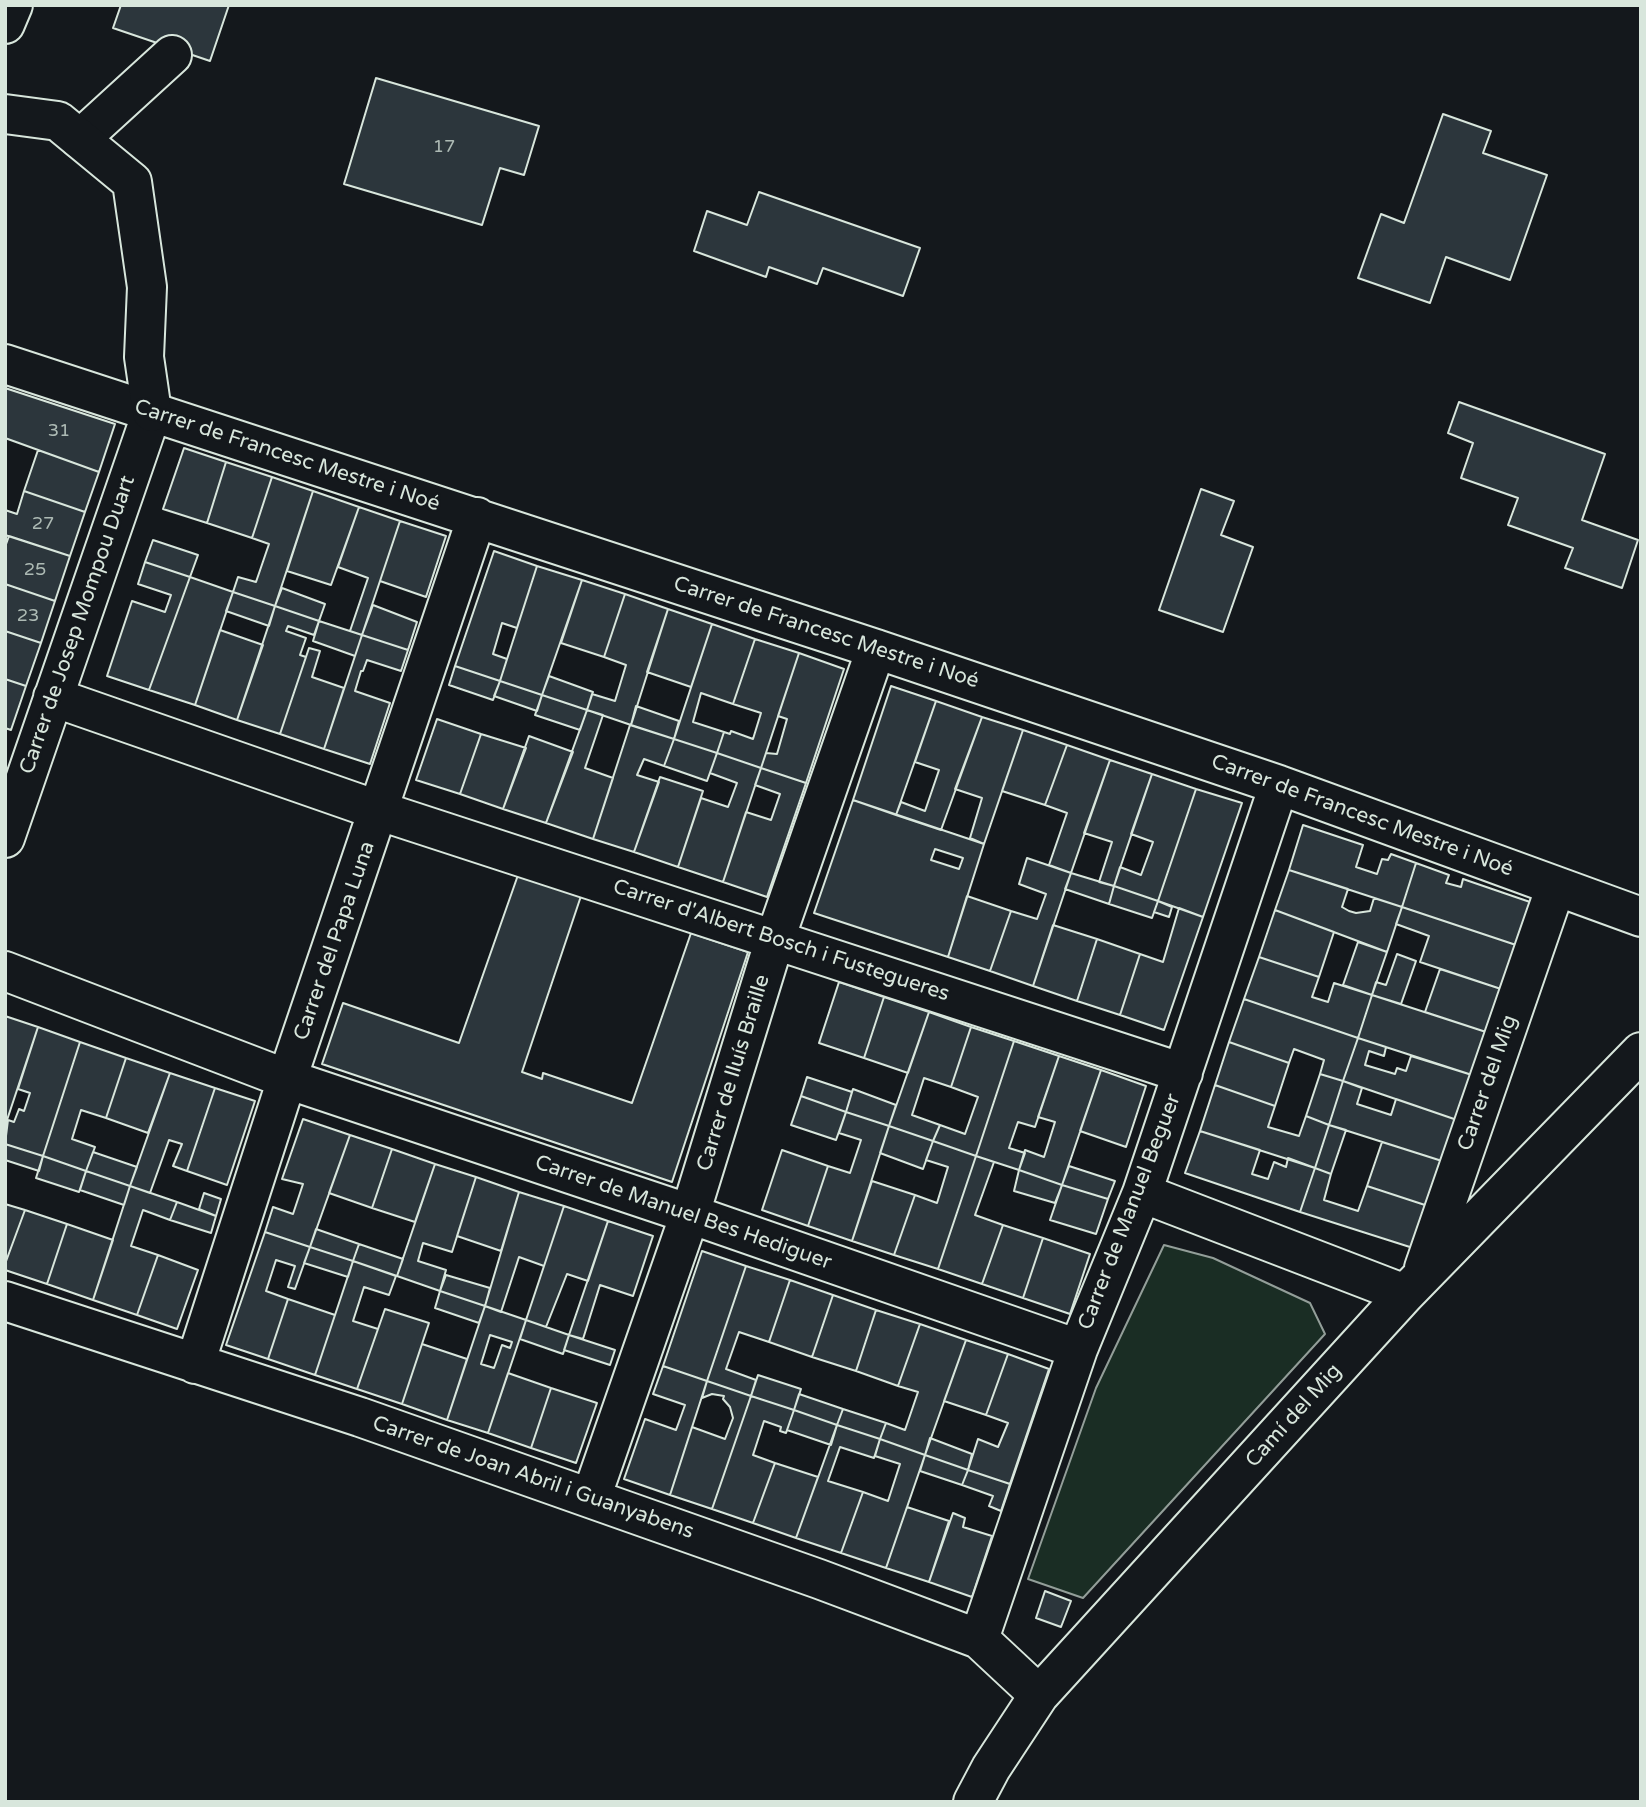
<!DOCTYPE html>
<html>
<head>
<meta charset="utf-8">
<style>
  body { margin:0 }
  #map { position:relative; width:1646px; height:1807px; overflow:hidden; background:#14181c; font-family:"Varela Round",sans-serif }
  canvas { display:block }
  .frame { position:absolute; inset:0; border:7px solid #d8e6dc; pointer-events:none }
</style>
</head>
<body>
<div id="map">
<canvas width="1646" height="1807"></canvas>
<div class="frame"></div>
</div>
<script>
const g = document.querySelector('canvas').getContext('2d');
g.lineJoin = 'round';
function fill(path, color) {
  g.fillStyle = color;
  g.fill(path, 'evenodd');
}
function shape(rows) {
  const path = new Path2D();
  for (const r of rows) {
    path.moveTo(r[0], r[1]);
    for (let i = 2; i < r.length; i += 2) path.lineTo(r[i], r[i + 1]);
  }
  return path;
}
function trace(path, color, width, dash) {
  g.strokeStyle = color;
  g.lineWidth = width;
  g.lineCap = dash ? 'butt' : 'round';
  g.setLineDash(dash || []);
  g.stroke(path);
}
function label(font, color, halo, rows, align = 'center') {
  g.font = font + ' "Varela Round",sans-serif';
  g.lineWidth = 5;
  g.setLineDash([]);
  g.textBaseline = 'middle';
  g.strokeStyle = halo;
  g.fillStyle = color;
  for (const [text, x, y, turn = 0] of rows) {
    g.save();
    g.translate(x, y);
    g.rotate((+turn || 0) * Math.PI / 180);
    g.textAlign = isNaN(turn) ? turn : align;
    if (halo) g.strokeText(text, 0, 0);
    g.fillText(text, 0, 0);
    g.restore();
  }
}
const green = shape([
  [1164,1245,1213,1258,1310,1303,1325,1334,1083,1598,1028,1579,1096,1388,1164,1245]
]);
fill(green, '#1a2d24');
trace(green, '#939e99', 2);
const building = shape([
  [121,5,229,5,210,61,113,28,121,5],
  [376,78,539,126,524,175,500,168,482,225,344,184,376,78],
  [1443,114,1491,131,1483,153,1547,175,1510,280,1446,257,1430,303,1358,278,1381,214,1404,223,1443,114],
  [759,192,920,248,903,296,823,268,817,284,769,267,766,277,694,251,707,211,747,225,759,192],
  [5,388,115,424,99,472,5,438,5,388],
  [1459,402,1605,454,1582,520,1638,540,1622,588,1565,568,1573,548,1508,525,1518,498,1461,478,1473,443,1448,433,1459,402],
  [184,448,226,462,207,523,163,509,184,448],
  [38,450,99,472,85,512,24,491,38,450],
  [226,462,272,477,252,538,207,523,226,462],
  [272,477,313,491,275,606,233,592,238,577,256,582,269,544,252,538,272,477],
  [1201,489,1234,501,1221,535,1253,547,1223,632,1159,610,1201,489],
  [24,491,85,512,70,556,5,535,5,510,17,514,24,491],
  [313,491,359,507,331,585,287,571,313,491],
  [359,507,400,521,362,635,350,631,368,578,338,567,359,507],
  [400,521,446,536,426,597,380,581,400,521],
  [9,536,70,556,55,601,5,584,5,547,9,536],
  [153,540,198,555,190,577,145,562,153,540],
  [494,551,537,566,517,628,502,623,493,654,507,659,500,681,455,666,494,551],
  [145,562,190,577,149,690,107,676,132,601,165,612,171,595,138,584,145,562],
  [537,566,582,580,542,695,500,681,537,566],
  [190,577,233,592,195,705,149,690,190,577],
  [582,580,625,594,604,657,561,643,582,580],
  [5,584,55,601,41,643,5,631,5,584],
  [282,588,325,604,319,621,275,606,282,588],
  [233,592,275,606,269,626,226,611,233,592],
  [625,594,668,609,631,725,587,710,592,694,615,701,626,665,604,657,625,594],
  [373,605,417,622,408,650,362,635,373,605],
  [275,606,319,621,314,635,288,626,286,631,306,638,300,655,306,657,280,734,237,720,275,606],
  [668,609,712,624,691,687,647,672,668,609],
  [319,621,362,635,355,656,313,641,319,621],
  [712,624,755,639,733,704,701,693,693,722,724,732,717,753,674,739,712,624],
  [220,630,263,645,237,720,195,705,220,630],
  [5,631,41,643,26,686,5,679,5,631],
  [362,635,408,650,401,671,367,660,363,671,361,671,355,691,390,703,370,764,324,749,362,635],
  [755,639,799,653,761,768,717,753,724,732,730,734,731,731,753,739,761,713,733,704,755,639],
  [309,648,320,651,312,677,344,688,324,749,280,734,309,648],
  [799,653,844,669,806,783,761,768,766,753,777,754,787,719,778,716,799,653],
  [455,666,500,681,493,700,449,685,455,666],
  [549,676,593,692,587,710,542,695,549,676],
  [5,679,26,686,11,730,5,728,5,679],
  [500,681,542,695,537,711,494,696,500,681],
  [891,686,936,701,896,815,853,800,891,686],
  [542,695,587,710,580,730,535,715,542,695],
  [936,701,982,717,941,830,896,815,901,802,925,811,939,770,915,762,936,701],
  [636,706,679,721,674,739,631,725,636,706],
  [587,710,603,715,585,768,613,778,593,839,546,823,587,710],
  [982,717,1023,730,984,844,970,838,982,798,955,789,982,717],
  [437,719,481,734,460,794,416,780,437,719],
  [630,725,674,739,664,766,644,759,637,775,659,782,634,852,593,839,630,725],
  [1023,730,1067,745,1045,805,1002,791,1023,730],
  [481,734,526,748,503,809,460,794,481,734],
  [529,736,573,752,546,823,503,809,529,736],
  [674,739,717,753,707,781,664,766,674,739],
  [1067,745,1110,760,1071,873,1049,865,1067,813,1045,805,1067,745],
  [717,753,761,768,723,882,678,867,701,798,728,807,737,783,710,773,717,753],
  [1110,760,1152,774,1114,886,1099,882,1112,842,1084,833,1110,760],
  [761,768,806,783,767,897,723,882,746,812,771,820,780,794,755,785,761,768],
  [1152,774,1196,789,1158,901,1114,886,1120,867,1141,875,1153,842,1131,834,1152,774],
  [660,777,703,791,678,867,634,852,660,777],
  [1196,789,1242,803,1203,917,1158,901,1196,789],
  [853,800,984,844,948,957,814,913,853,800],
  [935,849,963,858,959,869,931,860,935,849],
  [1303,825,1363,845,1356,867,1377,874,1382,859,1388,860,1391,854,1416,863,1402,907,1289,870,1303,825],
  [1027,858,1071,873,1033,986,990,971,1011,911,1037,919,1046,894,1019,884,1027,858],
  [1416,863,1449,875,1446,883,1461,887,1463,879,1530,902,1516,945,1402,907,1416,863],
  [1289,870,1348,889,1342,907,1349,911,1356,913,1370,911,1374,898,1402,907,1387,952,1275,910,1289,870],
  [1071,873,1114,886,1109,904,1065,889,1071,873],
  [518,875,581,896,522,1072,542,1079,543,1073,632,1103,691,933,748,952,672,1182,322,1064,343,1003,459,1043,518,875],
  [1114,886,1158,901,1152,918,1109,904,1114,886],
  [967,896,1011,911,990,971,948,957,967,896],
  [1158,901,1172,907,1169,917,1154,912,1158,901],
  [1402,907,1516,945,1501,989,1420,962,1429,936,1396,924,1402,907],
  [1179,908,1203,917,1164,1030,1120,1015,1140,954,1163,962,1179,908],
  [1275,910,1334,932,1319,977,1259,957,1275,910],
  [1053,925,1097,939,1077,1001,1033,986,1053,925],
  [1097,939,1140,954,1120,1015,1077,1001,1097,939],
  [1358,942,1387,952,1372,995,1343,985,1358,942],
  [1397,954,1416,961,1401,1004,1372,995,1376,982,1386,985,1397,954],
  [1259,957,1319,977,1312,997,1328,1002,1334,983,1372,995,1358,1038,1244,999,1259,957],
  [1440,969,1501,989,1486,1032,1425,1012,1440,969],
  [839,982,884,997,864,1058,819,1043,839,982],
  [1372,995,1486,1032,1472,1075,1358,1038,1372,995],
  [884,997,929,1012,908,1073,864,1058,884,997],
  [1244,999,1358,1038,1343,1081,1320,1074,1324,1060,1294,1049,1289,1063,1229,1042,1244,999],
  [929,1012,971,1027,951,1087,924,1078,912,1115,940,1125,933,1141,889,1126,929,1012],
  [5,1016,38,1027,5,1126,5,1016],
  [38,1027,80,1042,43,1156,5,1144,8,1120,14,1122,19,1109,24,1111,30,1093,18,1089,38,1027],
  [971,1027,1014,1041,976,1156,933,1141,940,1125,965,1134,978,1097,951,1087,971,1027],
  [1358,1038,1386,1047,1384,1056,1369,1051,1365,1065,1395,1074,1397,1068,1406,1071,1411,1056,1472,1075,1457,1120,1343,1081,1358,1038],
  [1014,1041,1059,1056,1035,1127,1018,1122,1009,1148,1025,1153,1019,1170,976,1156,1014,1041],
  [80,1042,126,1058,106,1118,81,1110,72,1139,95,1147,86,1171,43,1156,80,1042],
  [1229,1042,1289,1063,1275,1106,1215,1085,1229,1042],
  [1059,1056,1101,1070,1062,1185,1019,1170,1025,1150,1044,1157,1055,1122,1038,1117,1059,1056],
  [126,1058,170,1073,148,1133,106,1118,126,1058],
  [1101,1070,1146,1086,1126,1147,1080,1131,1101,1070],
  [170,1073,215,1088,187,1171,173,1166,182,1144,169,1140,150,1193,130,1186,170,1073],
  [1320,1074,1343,1081,1329,1125,1306,1116,1320,1074],
  [807,1077,852,1092,846,1112,801,1096,807,1077],
  [1343,1081,1362,1088,1357,1104,1391,1115,1396,1099,1457,1120,1442,1161,1329,1125,1343,1081],
  [1215,1085,1275,1106,1268,1127,1299,1136,1306,1116,1329,1125,1315,1168,1200,1131,1215,1085],
  [215,1088,255,1101,227,1185,187,1171,215,1088],
  [853,1089,896,1105,889,1126,846,1112,853,1089],
  [801,1096,846,1112,836,1140,791,1125,801,1096],
  [846,1112,889,1126,852,1241,808,1226,828,1166,850,1173,861,1140,839,1133,846,1112],
  [303,1119,350,1135,310,1247,265,1232,273,1207,293,1214,303,1184,282,1179,303,1119],
  [1329,1125,1346,1130,1331,1174,1315,1168,1329,1125],
  [889,1126,933,1141,923,1169,880,1153,889,1126],
  [1200,1131,1260,1150,1252,1174,1268,1179,1274,1162,1286,1167,1288,1158,1315,1168,1300,1212,1185,1173,1200,1131],
  [350,1135,392,1149,372,1208,329,1193,350,1135],
  [933,1141,976,1156,938,1269,894,1255,915,1195,937,1203,948,1167,926,1160,933,1141],
  [1382,1142,1442,1161,1428,1206,1367,1186,1382,1142],
  [5,1144,43,1156,39,1171,5,1160,5,1144],
  [392,1149,435,1164,415,1222,372,1208,392,1149],
  [782,1150,828,1166,808,1226,762,1210,782,1150],
  [93,1152,137,1167,130,1186,86,1171,93,1152],
  [43,1156,86,1171,79,1192,36,1178,43,1156],
  [976,1156,994,1162,975,1215,1003,1225,982,1284,938,1269,976,1156],
  [435,1164,476,1177,452,1252,423,1243,418,1261,446,1270,440,1291,397,1276,435,1164],
  [1069,1166,1115,1181,1108,1199,1062,1185,1069,1166],
  [1315,1168,1331,1174,1324,1200,1358,1211,1367,1186,1428,1206,1413,1248,1300,1212,1315,1168],
  [1019,1170,1062,1185,1055,1203,1014,1191,1019,1170],
  [86,1171,130,1186,124,1205,80,1190,86,1171],
  [476,1177,519,1192,501,1251,457,1236,476,1177],
  [872,1181,915,1195,894,1255,852,1241,872,1181],
  [1062,1185,1108,1199,1096,1234,1050,1220,1062,1185],
  [130,1186,177,1202,170,1220,143,1210,131,1246,158,1255,137,1315,93,1300,130,1186],
  [519,1192,564,1206,544,1266,519,1257,501,1312,485,1306,519,1192],
  [204,1193,221,1199,216,1216,199,1209,204,1193],
  [177,1202,216,1216,211,1233,170,1220,177,1202],
  [5,1204,25,1210,5,1264,5,1204],
  [564,1206,608,1221,588,1281,567,1274,546,1327,526,1320,564,1206],
  [25,1210,67,1224,47,1284,5,1270,5,1264,25,1210],
  [608,1221,653,1236,633,1296,600,1285,583,1339,569,1335,608,1221],
  [67,1224,113,1240,93,1300,47,1284,67,1224],
  [1003,1225,1043,1238,1023,1298,982,1284,1003,1225],
  [316,1229,359,1244,353,1261,310,1247,316,1229],
  [265,1232,310,1247,295,1289,288,1287,295,1266,276,1260,266,1291,288,1299,268,1359,226,1345,265,1232],
  [1043,1238,1090,1254,1070,1314,1023,1298,1043,1238],
  [359,1244,403,1259,397,1276,353,1261,359,1244],
  [310,1247,353,1261,348,1277,304,1263,310,1247],
  [702,1251,746,1266,707,1381,663,1366,702,1251],
  [158,1255,198,1270,177,1329,137,1315,158,1255],
  [353,1261,396,1276,389,1295,364,1287,353,1321,378,1329,357,1389,315,1375,353,1261],
  [746,1266,790,1280,769,1342,739,1332,726,1369,756,1380,751,1396,707,1381,746,1266],
  [446,1275,490,1288,485,1306,440,1291,446,1275],
  [790,1280,833,1295,812,1357,769,1342,790,1280],
  [440,1291,485,1306,479,1323,435,1308,440,1291],
  [833,1295,876,1310,856,1371,812,1357,833,1295],
  [288,1299,335,1315,315,1375,268,1359,288,1299],
  [485,1306,526,1320,488,1433,447,1420,485,1306],
  [490,1335,512,1342,510,1348,502,1345,494,1368,481,1364,490,1335],
  [385,1309,429,1323,402,1404,357,1389,385,1309],
  [876,1310,920,1324,898,1386,856,1371,876,1310],
  [526,1320,569,1335,563,1354,520,1339,526,1320],
  [920,1324,966,1340,925,1455,880,1439,886,1423,905,1430,918,1392,898,1386,920,1324],
  [569,1335,615,1350,610,1365,564,1350,569,1335],
  [966,1340,1008,1354,986,1415,944,1401,966,1340],
  [422,1344,467,1359,447,1420,402,1404,422,1344],
  [1008,1354,1049,1369,1010,1484,968,1470,978,1439,998,1447,1008,1423,986,1415,1008,1354],
  [663,1366,707,1381,670,1495,624,1479,645,1419,676,1430,685,1405,653,1394,663,1366],
  [508,1373,551,1388,531,1448,488,1433,508,1373],
  [758,1375,801,1389,794,1410,751,1396,758,1375],
  [707,1381,751,1396,712,1509,670,1495,692,1427,725,1439,733,1418,730,1407,723,1399,724,1396,712,1394,702,1398,707,1381],
  [551,1388,597,1403,576,1463,531,1448,551,1388],
  [799,1394,843,1409,837,1425,794,1410,799,1394],
  [751,1396,794,1410,786,1433,780,1431,781,1427,764,1421,753,1455,775,1463,753,1523,712,1509,751,1396],
  [843,1409,886,1423,880,1439,837,1425,843,1409],
  [794,1410,837,1425,831,1445,787,1430,794,1410],
  [837,1425,880,1439,874,1458,840,1447,828,1481,863,1492,841,1553,796,1538,837,1425],
  [930,1438,972,1454,968,1470,925,1455,930,1438],
  [880,1439,925,1455,886,1568,841,1553,863,1492,888,1501,900,1464,875,1456,880,1439],
  [925,1455,968,1470,962,1485,920,1471,925,1455],
  [775,1463,818,1477,796,1538,753,1523,775,1463],
  [968,1470,1010,1484,1001,1511,989,1506,993,1496,962,1485,968,1470],
  [907,1507,949,1521,929,1582,886,1568,907,1507],
  [953,1513,965,1518,963,1527,992,1536,972,1597,929,1582,953,1513],
  [1045,1591,1071,1601,1061,1627,1036,1618,1045,1591]
]);
fill(building, '#2c363c');
trace(building, '#d8e6dc', 2);
const minor = shape([
  [80,139,172,55],
  [5,364,876,649,1279,785,1641,917],
  [53,697,380,811,1183,1073],
  [5,838,152,412],
  [5,971,287,1079,690,1214,1078,1349],
  [1142,1193,1405,1294],
  [1424,1268,1556,886],
  [5,1301,360,1417,819,1579,979,1639,1039,1695],
  [195,1364,287,1079,477,517],
  [591,1498,690,1214,775,939,876,649],
  [979,1639,1078,1349,1142,1193,1279,785],
  [973,1802,991,1768,1039,1695,1405,1294,1641,1052]
]);
const major = shape([
  [5,24,13,5],
  [5,114,58,121,132,182,147,287,144,357,152,412]
]);
trace(minor, '#d8e6dc', 42);
trace(major, '#d8e6dc', 42);
trace(minor, '#14181c', 38);
trace(major, '#14181c', 38);
label('18px', '#adbab4', null, [
  ["17",444,147],
  ["31",59,431],
  ["27",43,524],
  ["25",35,570],
  ["23",28,616]
]);
label('21px', '#d8e6dc', '#14181c', [
  ["Carrer de Francesc Mestre i Noé",287,456,18],
  ["Carrer de Josep Mompou Duart",78,625,-71],
  ["Carrer de Francesc Mestre i Noé",826,633,18],
  ["Carrer de Francesc Mestre i Noé",1362,816,20],
  ["Carrer del Papa Luna",335,941,-71],
  ["Carrer d'Albert Bosch i Fustegueres",781,941,18],
  ["Carrer de lluís Braille",734,1073,-73],
  ["Carrer del Mig",1488,1083,-71],
  ["Carrer de Manuel Beguer",1130,1212,-69],
  ["Carrer de Manuel Bes Hediguer",683,1213,19],
  ["Camí del Mig",1294,1416,-48],
  ["Carrer de Joan Abril i Guanyabens",533,1478,19]
]);
</script>
</body>
</html>
